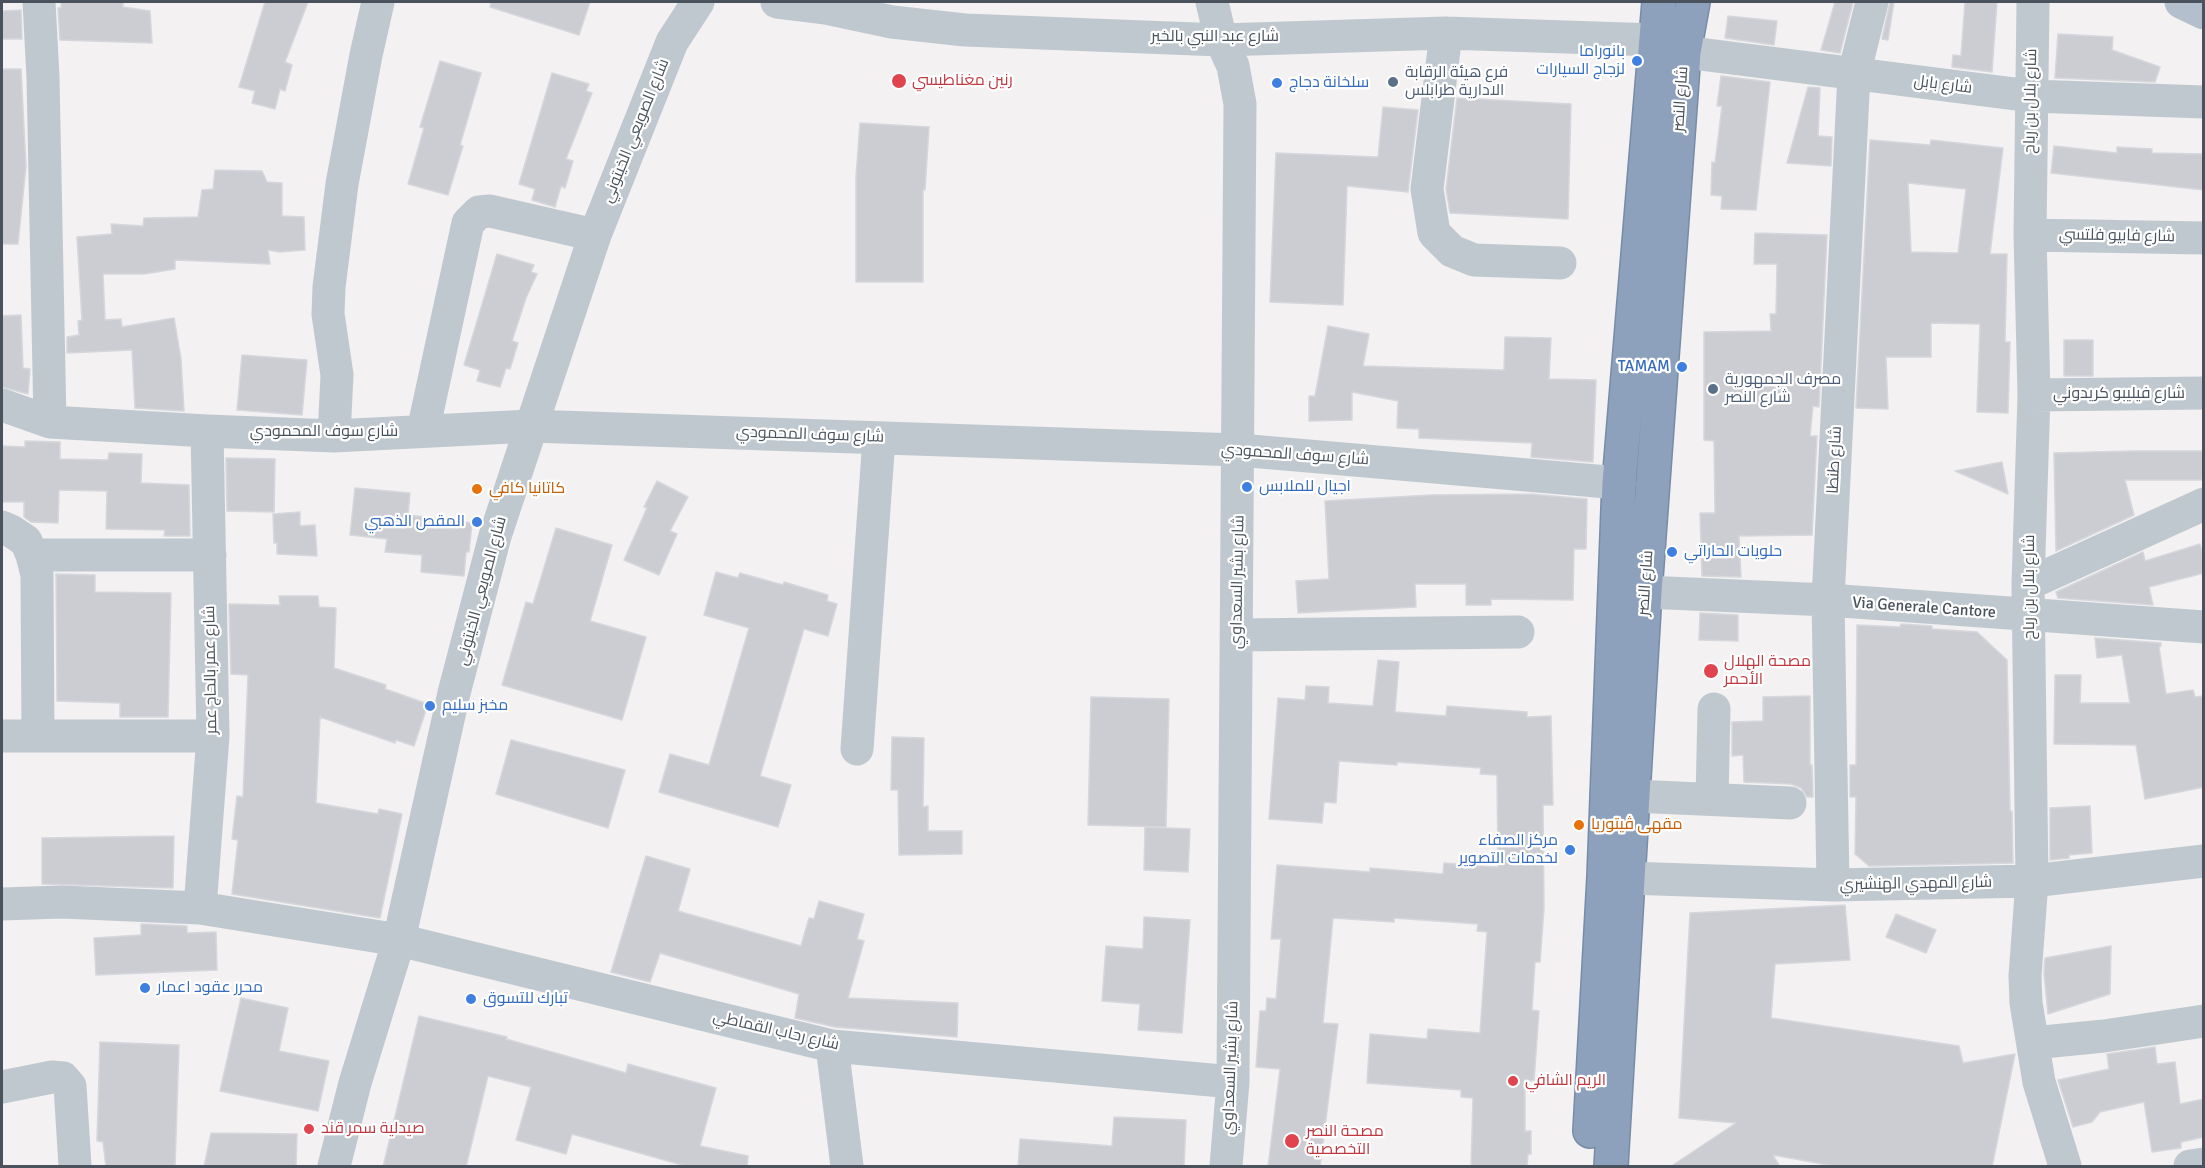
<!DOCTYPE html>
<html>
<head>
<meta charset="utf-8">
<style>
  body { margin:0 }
  #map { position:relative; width:2205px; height:1168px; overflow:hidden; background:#f3f1f1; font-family:Signika,sans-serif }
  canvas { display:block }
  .frame { position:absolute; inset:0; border:3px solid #4a535d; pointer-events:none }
</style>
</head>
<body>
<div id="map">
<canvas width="2205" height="1168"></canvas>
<div class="frame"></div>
</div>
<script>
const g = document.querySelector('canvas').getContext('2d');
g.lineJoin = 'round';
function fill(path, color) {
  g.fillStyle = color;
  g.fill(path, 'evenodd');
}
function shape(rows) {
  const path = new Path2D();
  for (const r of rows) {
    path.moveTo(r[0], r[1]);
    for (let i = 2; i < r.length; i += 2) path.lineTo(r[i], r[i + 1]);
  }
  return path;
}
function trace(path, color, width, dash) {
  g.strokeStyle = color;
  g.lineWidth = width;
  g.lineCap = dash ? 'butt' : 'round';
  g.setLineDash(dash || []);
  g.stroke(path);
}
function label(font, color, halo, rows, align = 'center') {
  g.font = font + ' Signika,Cairo,sans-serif';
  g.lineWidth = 4.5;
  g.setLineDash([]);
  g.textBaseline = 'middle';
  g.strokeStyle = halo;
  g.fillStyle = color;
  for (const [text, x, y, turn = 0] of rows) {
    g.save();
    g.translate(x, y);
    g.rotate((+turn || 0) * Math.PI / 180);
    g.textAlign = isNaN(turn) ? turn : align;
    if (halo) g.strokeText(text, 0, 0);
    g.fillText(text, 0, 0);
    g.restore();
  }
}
const building = shape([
  [61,2,123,2,123,7,150,11,152,43,60,40,58,8,61,8,61,2],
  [265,2,308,2,285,62,292,65,285,91,280,89,275,109,252,103,255,91,239,87,265,2],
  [491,2,590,2,579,35,490,7,491,2],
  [1835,2,1853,2,1840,53,1821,50,1835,2],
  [1890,2,1894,2,1888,40,1882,39,1890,2],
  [1965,2,1997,2,1992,72,1952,67,1953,55,1961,56,1965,2],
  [21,10,22,39,2,39,2,11,21,10],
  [1728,16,1777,21,1774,45,1725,38,1728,16],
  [2058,34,2113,37,2112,50,2160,67,2155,82,2055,78,2058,34],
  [440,61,481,73,460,145,463,146,448,195,408,184,424,128,420,127,440,61],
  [2,69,21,69,26,166,18,244,2,244,2,69],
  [552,73,589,84,586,91,592,93,566,159,573,161,565,188,561,186,555,207,532,200,535,189,519,184,552,73],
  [1721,76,1770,82,1756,210,1721,209,1722,196,1711,195,1712,162,1715,163,1722,106,1717,106,1721,76],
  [1808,87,1820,88,1818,136,1832,137,1831,166,1787,163,1808,87],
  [1457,98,1571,104,1568,219,1450,213,1446,189,1457,98],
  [1383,107,1418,110,1408,192,1347,186,1343,305,1270,302,1276,153,1378,157,1383,107],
  [860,123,929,127,925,190,923,190,923,282,856,282,856,176,860,123],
  [1870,140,1930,145,1931,140,2003,148,1990,254,2007,254,2005,342,2010,342,2008,413,1977,412,1980,324,1931,323,1931,357,1886,357,1888,409,1856,408,1870,140],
  [1908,183,1966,189,1958,253,1911,252,1908,183],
  [2054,146,2117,153,2117,147,2152,149,2152,153,2204,154,2204,190,2051,173,2054,146],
  [215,170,262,171,267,182,282,183,282,216,304,217,305,250,280,252,268,250,270,264,175,260,175,269,144,274,103,274,105,320,121,319,122,327,174,318,181,359,184,411,135,408,132,350,67,353,67,337,79,335,78,321,82,320,77,237,112,234,111,224,143,226,144,218,198,217,202,190,213,189,215,170],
  [1755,233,1827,235,1819,407,1813,406,1810,436,1817,436,1812,535,1739,536,1741,577,1702,576,1700,513,1715,513,1714,441,1704,440,1704,332,1771,331,1770,314,1776,314,1777,264,1754,264,1755,233],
  [497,254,534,265,531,272,537,274,526,298,512,341,518,343,510,369,506,368,500,387,477,381,480,370,464,365,497,254],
  [21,315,23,368,30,369,28,394,2,387,2,316,21,315],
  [1328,326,1369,334,1363,366,1504,370,1505,337,1551,338,1549,379,1596,380,1593,462,1531,457,1532,443,1419,438,1419,429,1397,428,1398,401,1352,392,1352,420,1309,421,1309,396,1315,396,1328,326],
  [2064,340,2093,340,2093,376,2064,376,2064,340],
  [242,355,307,360,302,415,237,410,242,355],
  [25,441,60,442,60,459,108,460,109,453,142,454,141,483,189,485,190,536,164,536,165,530,106,529,107,491,59,490,58,523,31,522,24,517,24,502,2,502,2,446,25,447,25,441],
  [2134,451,2204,451,2204,480,2125,480,2134,515,2056,551,2054,453,2134,451],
  [226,458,275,459,274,512,227,511,226,458],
  [2002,462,2008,494,1955,471,2002,462],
  [657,481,688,497,670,531,677,534,659,575,624,560,647,508,644,507,657,481],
  [355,488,410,493,408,515,472,523,469,552,466,552,464,576,421,572,422,555,385,552,387,539,350,535,355,488],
  [1530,494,1587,499,1586,549,1574,549,1573,600,1491,599,1491,605,1466,605,1466,584,1415,584,1416,607,1298,613,1296,581,1329,579,1325,501,1431,495,1530,494],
  [300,512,300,526,315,525,317,556,277,554,277,543,274,543,273,514,300,512],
  [556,528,612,545,590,621,646,637,622,720,502,685,526,602,533,604,556,528],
  [2200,544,2204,558,2204,573,2149,587,2153,605,2058,598,2056,592,2143,552,2145,561,2200,544],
  [716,572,738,578,740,573,783,585,784,582,828,595,827,601,837,604,828,636,804,629,760,776,791,785,778,827,659,792,670,754,709,765,749,628,704,615,716,572],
  [56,574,95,575,95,592,171,593,168,717,120,717,120,703,57,701,56,574],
  [279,596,318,596,319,607,336,608,334,668,386,685,385,689,428,704,414,746,396,740,395,743,320,717,316,803,378,814,379,809,402,814,380,918,232,894,238,840,232,839,237,796,243,797,248,675,231,674,229,604,280,605,279,596],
  [1700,613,1738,615,1738,641,1699,640,1700,613],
  [1901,624,1932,626,1932,629,1977,632,2007,660,2010,811,2012,811,2013,863,1869,866,1855,854,1856,797,1850,797,1850,765,1856,765,1857,625,1900,627,1901,624],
  [2095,638,2161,643,2161,646,2159,647,2166,694,2193,690,2195,697,2204,696,2204,787,2145,799,2136,745,2054,744,2055,675,2081,675,2080,703,2130,703,2122,655,2097,658,2095,638],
  [1378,660,1399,662,1395,712,1446,716,1447,706,1527,712,1527,717,1551,716,1553,805,1543,805,1544,908,1540,962,1535,962,1532,1010,1539,1011,1534,1081,1525,1080,1525,1131,1531,1131,1531,1154,1528,1154,1527,1167,1471,1167,1473,1098,1461,1097,1461,1090,1367,1083,1370,1034,1427,1039,1428,1029,1480,1033,1487,932,1477,931,1478,924,1394,918,1394,922,1333,918,1323,1023,1338,1024,1320,1167,1268,1167,1280,1069,1256,1067,1260,1011,1266,1011,1267,998,1276,999,1281,939,1271,939,1277,865,1370,872,1370,868,1443,874,1444,863,1498,867,1497,775,1480,774,1481,768,1397,762,1397,765,1339,761,1336,803,1324,802,1322,823,1269,819,1278,698,1305,700,1306,686,1329,687,1328,703,1373,706,1378,660],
  [1810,696,1810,765,1812,765,1813,797,1807,797,1801,788,1791,784,1744,782,1743,755,1732,756,1732,722,1763,721,1763,697,1810,696],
  [1091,697,1169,699,1166,827,1088,825,1091,697],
  [892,737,924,738,923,807,928,806,928,831,962,831,962,854,899,855,898,790,891,790,892,737],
  [511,740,625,770,608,828,496,794,511,740],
  [2090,806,2092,853,2069,855,2069,858,2050,860,2050,808,2090,806],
  [1145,827,1190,829,1188,872,1144,870,1145,827],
  [174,836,173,888,42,884,42,838,174,836],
  [646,856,690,869,678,911,801,946,809,918,814,919,819,901,864,914,857,939,864,941,848,998,958,1003,957,1037,835,1027,795,1018,799,994,660,953,650,982,611,972,646,856],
  [1845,905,1850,960,1775,964,1771,1018,1959,1046,1963,1063,2015,1054,1992,1167,1839,1167,1773,1155,1780,1167,1670,1167,1736,1123,1679,1118,1690,913,1845,905],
  [1896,914,1936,930,1926,953,1886,937,1896,914],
  [1144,917,1190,920,1182,1033,1138,1030,1140,1004,1102,1001,1106,946,1143,949,1144,917],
  [141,924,187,926,187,933,216,932,217,970,96,975,94,938,141,935,141,924],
  [2111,946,2110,994,2048,1014,2044,974,2045,958,2111,946],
  [241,998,288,1008,279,1051,329,1061,318,1111,220,1091,241,998],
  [419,1016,507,1037,506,1039,626,1073,628,1064,716,1088,700,1146,748,1156,747,1167,689,1167,572,1134,566,1154,516,1140,531,1087,488,1076,466,1167,383,1167,419,1016],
  [100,1042,179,1045,175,1167,106,1167,103,1142,97,1141,100,1042],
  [2155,1047,2157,1064,2175,1062,2180,1104,2204,1099,2204,1137,2181,1142,2181,1148,2152,1152,2144,1102,2100,1112,2092,1122,2073,1127,2058,1080,2109,1069,2107,1054,2155,1047],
  [1114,1117,1186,1120,1184,1167,1018,1167,1020,1139,1112,1146,1114,1117],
  [211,1133,297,1134,296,1167,204,1167,211,1133]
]);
fill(building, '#cccdd3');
trace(building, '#d6d7dc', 1.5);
const highway = shape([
  [1590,1131,1604,877,1619,483,1659,2],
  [1611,1166,1645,592,1684,52,1693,2]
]);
trace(highway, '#788ca7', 36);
trace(shape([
  [39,2,43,77,50,422],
  [777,2,826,8,892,22,965,30,1221,40,1446,33,1656,40],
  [1212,2,1221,40,1233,66,1240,104,1233,1082,1226,1166],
  [2033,2,2030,235,2034,395,2028,584,2032,881,2025,976,2026,1003,2039,1082,2065,1166],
  [1446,33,1427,189,1434,233,1452,251,1474,260,1560,263],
  [1684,52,2031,96,2204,102],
  [2030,235,2204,238],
  [2034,395,2204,393],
  [2,405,50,422,207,431,334,436,530,426,1239,450,1619,483],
  [423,431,468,223,479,212,490,211,595,235],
  [334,436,337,375,328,314,329,287,342,184,366,55,378,2],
  [2,527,11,531,26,541,32,555,37,575,38,736],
  [32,555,210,555],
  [2028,584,2204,504],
  [1645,592,1828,600,2204,627],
  [1237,635,1518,632],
  [2,736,213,736],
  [857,749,879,438],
  [1633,796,1790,803],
  [1712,799,1714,709],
  [1628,878,1833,885,2032,881,2204,861],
  [1833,885,1828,600,1854,74,1872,2],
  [2,904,62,902,200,908,399,940,832,1046,1233,1082],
  [200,908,213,736,207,431],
  [2033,1043,2104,1036,2204,1021],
  [832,1046,847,1166],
  [2,1087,52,1077,63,1078,70,1086,75,1166],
  [334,1166,355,1083,399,940,454,693,495,536,595,235,672,42,698,2],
  [2190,1166,2204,1164]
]), '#c0c8cf', 33);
trace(shape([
  [2181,2,2204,13]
]), '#b3bfcd', 33);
trace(highway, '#8da1bc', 33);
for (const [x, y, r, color] of [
  [1637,61,6,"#3f7fe0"],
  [899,81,8,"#e0444e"],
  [1393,82,6,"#5c6f8a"],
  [1277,83,6,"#3f7fe0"],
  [1682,367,6,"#3f7fe0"],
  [1713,389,6,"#5c6f8a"],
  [1247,487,6,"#3f7fe0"],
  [477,489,6,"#e8710a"],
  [477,522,6,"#3f7fe0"],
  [1672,552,6,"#3f7fe0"],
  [1711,671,8,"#e0444e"],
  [430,706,6,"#3f7fe0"],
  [1579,825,6,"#e8710a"],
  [1570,850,6,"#3f7fe0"],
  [145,988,6,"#3f7fe0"],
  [471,999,6,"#3f7fe0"],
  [1513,1081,6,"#e0444e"],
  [309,1129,6,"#e0444e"],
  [1292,1141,8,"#e0444e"]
]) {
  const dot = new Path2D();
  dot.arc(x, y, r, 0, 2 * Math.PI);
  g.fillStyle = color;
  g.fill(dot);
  trace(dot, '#fff', 2);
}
label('16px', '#4a535d', '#fff', [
  ["شارع عبد النبي بالخير",1215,37],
  ["شارع بابل",1943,85,7],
  ["شارع النصر",1681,99,-86],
  ["شارع بلال بن رباح",2031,101,-89],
  ["شارع الصويعي الخيتوني",636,131,-68],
  ["شارع فابيو فلتسي",2117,236,1],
  ["شارع فيليبو كريدوني",2119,394],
  ["شارع سوف المحمودي",324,432],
  ["شارع سوف المحمودي",810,435,2],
  ["شارع سوف المحمودي",1295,455,4],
  ["شارع طنطا",1835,460,-87],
  ["شارع بشير السعداوي",1238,582,-89],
  ["شارع النصر",1646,583,-86],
  ["شارع بلال بن رباح",2030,587,-90],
  ["شارع الصويعي الخيتوني",482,591,-75],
  ["Via Generale Cantore",1924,608,4],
  ["شارع عمر بالحاج عمر",211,670,-91],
  ["شارع المهدي الهنشيري",1916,884,-1],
  ["شارع رحاب القماطي",776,1031,13],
  ["شارع بشير السعداوي",1231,1068,-88]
]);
label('16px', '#366cbe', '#fff', [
  ["بانوراما",1625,52,"right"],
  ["لزجاج السيارات",1625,70,"right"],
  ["سلخانة دجاج",1289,83],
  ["TAMAM",1670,367,"right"],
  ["اجيال للملابس",1259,487],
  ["المقص الذهبي",465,522,"right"],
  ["حلويات الحاراتي",1684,552],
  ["مخبز سليم",442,706],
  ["مركز الصفاء",1558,841,"right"],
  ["لخدمات التصوير",1558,859,"right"],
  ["محرر عقود اعمار",157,988],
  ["تبارك للتسوق",483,999]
], 'left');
label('16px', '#4e5e75', '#fff', [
  ["فرع هيئة الرقابة",1405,73],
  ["الادارية طرابلس",1405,91],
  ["مصرف الجمهورية",1725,380],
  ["شارع النصر",1725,398]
], 'left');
label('16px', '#be3a42', '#fff', [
  ["رنين مغناطيسي",912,81],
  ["مصحة الهلال",1724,662],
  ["الأحمر",1724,680],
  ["الريم الشافي",1525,1081],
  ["صيدلية سمر قند",321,1129],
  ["مصحة النصر",1306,1132],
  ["التخصصية",1306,1150]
], 'left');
label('16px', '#c56008', '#fff', [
  ["كاتانيا كافي",489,489],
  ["مقهى ڤيتوريا",1591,825]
], 'left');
</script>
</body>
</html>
